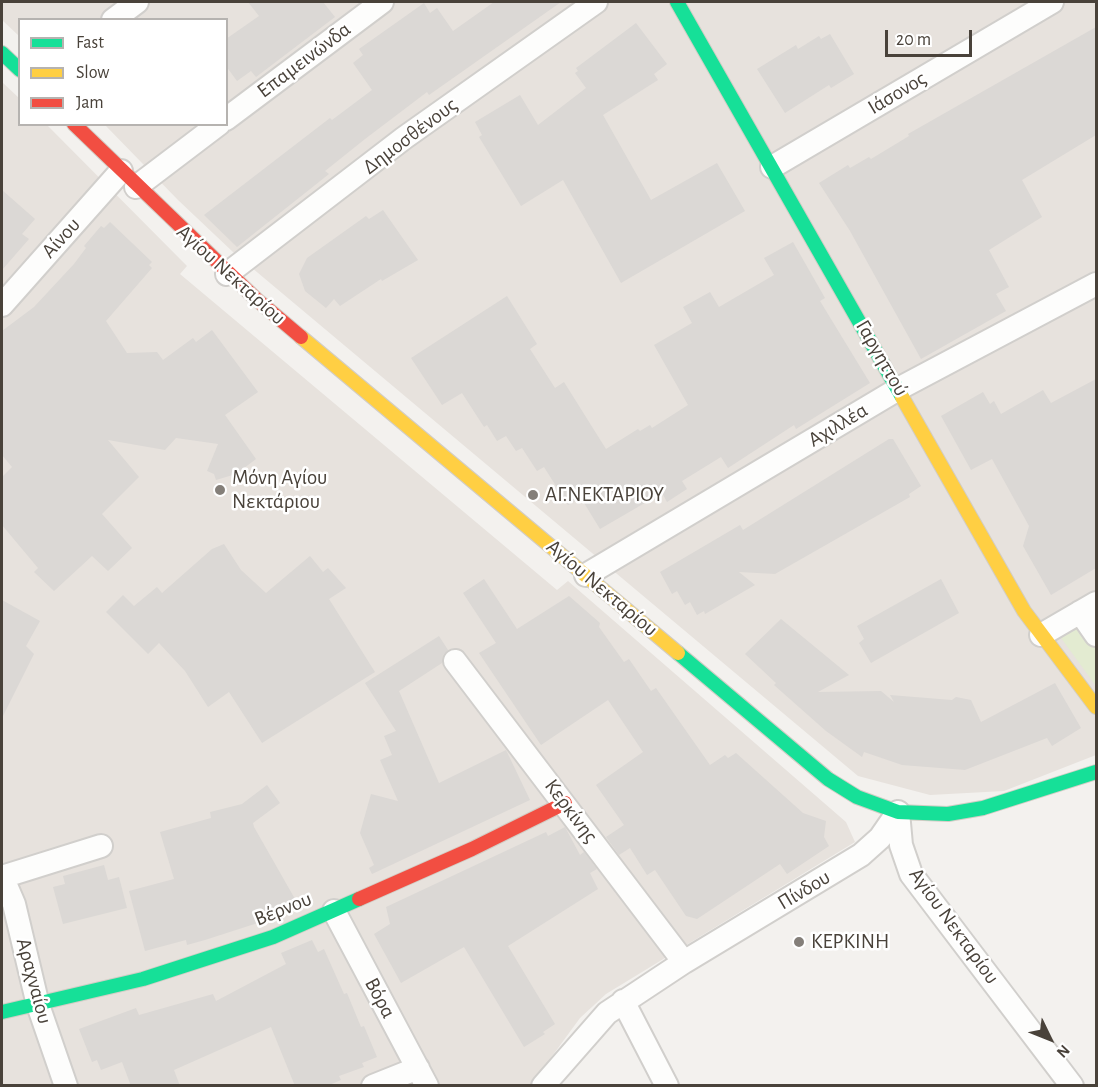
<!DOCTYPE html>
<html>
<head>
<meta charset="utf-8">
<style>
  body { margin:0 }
  #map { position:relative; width:1098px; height:1087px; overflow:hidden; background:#f3f1ee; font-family:"Alegreya Sans",sans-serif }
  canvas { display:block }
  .frame { position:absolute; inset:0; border:3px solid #49423a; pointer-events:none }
  .legend { position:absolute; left:18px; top:18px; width:210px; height:108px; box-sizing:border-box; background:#fff; border:2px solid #b6b3b0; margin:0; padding:8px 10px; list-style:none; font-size:18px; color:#49423a }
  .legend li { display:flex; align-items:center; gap:12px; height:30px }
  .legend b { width:30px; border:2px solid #b6b3b0 }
  .north { position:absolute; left:1020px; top:1009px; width:60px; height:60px; -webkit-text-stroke:4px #fff; paint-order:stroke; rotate:133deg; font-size:16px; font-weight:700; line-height:24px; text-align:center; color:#49423a }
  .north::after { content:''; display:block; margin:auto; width:21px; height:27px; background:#49423a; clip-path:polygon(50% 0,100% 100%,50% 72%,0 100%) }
  .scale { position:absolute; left:885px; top:30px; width:87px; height:27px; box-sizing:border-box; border:3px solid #49423a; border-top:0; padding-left:8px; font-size:18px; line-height:21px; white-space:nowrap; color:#49423a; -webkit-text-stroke:4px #fff; paint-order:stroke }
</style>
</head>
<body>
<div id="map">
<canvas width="1098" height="1087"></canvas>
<div class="frame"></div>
<ul class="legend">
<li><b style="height:8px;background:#16e098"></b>Fast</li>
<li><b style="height:8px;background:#ffcf43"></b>Slow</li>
<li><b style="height:8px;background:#f24e42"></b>Jam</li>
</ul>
<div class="north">N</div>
<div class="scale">20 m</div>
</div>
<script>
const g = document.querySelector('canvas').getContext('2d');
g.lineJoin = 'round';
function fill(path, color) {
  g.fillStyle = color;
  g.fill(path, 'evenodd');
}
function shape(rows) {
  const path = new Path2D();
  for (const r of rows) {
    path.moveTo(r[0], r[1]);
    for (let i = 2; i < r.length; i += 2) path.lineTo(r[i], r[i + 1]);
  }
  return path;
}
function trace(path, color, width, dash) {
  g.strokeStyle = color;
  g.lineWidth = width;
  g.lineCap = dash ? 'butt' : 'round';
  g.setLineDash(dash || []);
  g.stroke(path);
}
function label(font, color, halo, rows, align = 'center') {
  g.font = font + ' "Alegreya Sans",sans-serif';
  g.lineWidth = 5;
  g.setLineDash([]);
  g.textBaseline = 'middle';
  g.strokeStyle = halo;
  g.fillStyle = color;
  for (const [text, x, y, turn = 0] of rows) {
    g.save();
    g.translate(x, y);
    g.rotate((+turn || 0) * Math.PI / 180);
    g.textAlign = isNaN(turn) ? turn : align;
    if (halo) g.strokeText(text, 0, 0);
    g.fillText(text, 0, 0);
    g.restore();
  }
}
fill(shape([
  [2,2,1096,2,1096,755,1004,791,930,795,858,776,233,252,178,200,105,125,226,124,226,20,20,20,19,36,2,20],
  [2,82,19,98,20,124,47,125,187,266,180,274,557,590,568,581,846,822,855,842,606,994,580,1018,531,1085,2,1085]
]), '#e7e2dd');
fill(shape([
  [1082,627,1096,648,1096,686,1061,638,1070,630]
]), '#e3ebd1');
fill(shape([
  [248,2,323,2,335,17,256,77,251,71,237,81,226,66,226,39,259,16],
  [494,2,561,2,429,95,427,92,365,139,325,171,329,174,237,247,204,215,330,118,332,120,372,90,353,63,363,55,359,49,424,3,430,13,437,8,453,31],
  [636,23,667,64,654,74,658,80,603,115,651,200,717,163,745,211,621,283,563,180,521,206,479,137,482,135,475,122,520,95,538,125,586,88,575,73,578,71,576,68],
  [1096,27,1096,135,1022,180,1042,217,989,250,1009,287,996,294,1006,311,921,359,850,231,819,183,848,165,850,168,869,157,871,159,909,136,908,134],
  [830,34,854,74,831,88,829,85,785,113,757,69,796,45,798,49,819,36,821,39],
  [2,190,35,219,22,234,29,239,2,270],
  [383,210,418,260,382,281,381,279,340,306,334,299,326,308,305,291,299,274,307,258,366,216,369,219],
  [110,222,152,262,149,265,152,268,106,321,127,353,157,352,163,360,193,338,196,342,212,330,258,392,225,415,256,459,236,474,216,480,214,474,207,471,218,444,176,438,165,450,108,440,139,477,102,514,132,548,108,571,92,556,54,591,34,572,38,568,2,525,2,477,12,467,2,455,2,331,34,307,74,264,86,248,84,246,101,226,104,228],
  [793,242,825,298,820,301,870,383,796,429,794,425,728,468,721,457,682,481,687,489,667,502,662,493,600,529,581,498,568,505,544,467,537,471,522,448,516,451,506,436,497,441,487,425,484,427,462,393,442,405,411,358,507,296,537,344,530,349,555,388,564,382,606,449,638,429,640,431,650,425,652,428,688,405,654,345,692,323,683,307,710,292,719,307,774,275,764,258],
  [1096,379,1096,568,1051,595,1023,546,1029,526,992,459,971,470,941,416,983,392,990,404,994,401,1001,414,1043,390,1051,403],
  [889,439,893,439,921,486,909,494,910,497,775,574,739,572,755,585,705,614,704,611,697,615,690,602,685,605,677,591,672,594,660,572,740,525,743,530],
  [224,544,241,570,266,593,310,556,323,572,328,568,346,588,329,599,375,672,262,743,229,692,208,707,185,671,159,643,148,654,106,612,123,595,134,606,157,587,162,593,212,549],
  [484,579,517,629,569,596,600,623,599,627,624,662,629,659,651,691,656,688,710,765,725,755,728,758,736,753,803,813,826,821,824,837,829,846,787,874,780,864,697,919,686,916,655,870,647,875,630,848,619,855,606,837,624,825,596,785,643,752,608,700,541,745,479,653,496,643,463,593],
  [941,579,959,613,871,663,859,643,864,639,857,626],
  [2,600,40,621,26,646,34,654,2,718],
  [781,619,849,675,818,692,881,691,894,702,890,695,952,700,956,697,971,700,981,722,1055,683,1081,728,1052,746,1047,738,965,770,902,765,864,752,862,757,826,731,774,685,776,683,745,654],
  [439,636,448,650,443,655,442,663,399,691,439,783,506,750,530,800,372,874,369,868,374,865,360,833,371,794,398,801,380,760,392,755,384,736,396,731,365,683],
  [267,785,280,803,253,823,254,827,299,906,267,920,205,940,187,945,186,940,145,951,129,891,174,879,160,832,211,818,210,812,242,804],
  [565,827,580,855,584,852,597,869,590,873,598,889,508,946,555,1024,543,1032,545,1034,524,1047,464,947,401,983,374,934,390,924,386,907,546,832,548,836],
  [104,865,108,880,119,877,127,908,63,924,53,887,65,884,63,876],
  [312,940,318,952,324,949,344,994,347,993,361,1027,364,1026,377,1057,362,1063,364,1067,339,1076,341,1080,327,1086,295,1086,271,1027,174,1070,180,1086,131,1086,122,1062,101,1070,97,1060,92,1062,79,1029,136,1008,139,1015,213,994,216,1001,286,964,281,953]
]), '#dbd8d5');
const street = shape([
  [113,20,137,2],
  [226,119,382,2],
  [772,167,1052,2],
  [136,187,219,124],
  [227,274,404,138,596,2],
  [2,305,121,171],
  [586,575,900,388,1096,284],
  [1080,612,1096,635],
  [1041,635,1096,603],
  [455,661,684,962],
  [898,812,901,845,911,874,1072,1086],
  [2,876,14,904,38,1005,66,1086],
  [2,877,101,846],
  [334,911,427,1086],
  [623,1001,667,1086],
  [373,1086,418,1068],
  [543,1086,607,1013,684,962,861,855,880,838,898,812]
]);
const fast = shape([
  [677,2,902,397],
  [2,53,20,70],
  [678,653,828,779,857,797,898,812,948,814,983,808,1096,772],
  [2,1012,143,979,273,937,359,899]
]);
const slow = shape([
  [301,337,678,653],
  [902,397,1024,611,1096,707]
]);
const jam = shape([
  [74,124,256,299,301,337],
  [359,899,472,849,565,803]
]);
trace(street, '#d1cfcc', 26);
trace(fast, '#d2cdc5', 16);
trace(slow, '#d2cdc5', 16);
trace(jam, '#d2cdc5', 16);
trace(street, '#fdfdfc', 22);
trace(fast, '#16e098', 14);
trace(slow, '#ffcf43', 14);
trace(jam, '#f24e42', 14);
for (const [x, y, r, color] of [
  [220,490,6,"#847f79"],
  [533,495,6,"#847f79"],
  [799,942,6,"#847f79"]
]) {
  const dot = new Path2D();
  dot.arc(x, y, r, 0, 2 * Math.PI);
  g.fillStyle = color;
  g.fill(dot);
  trace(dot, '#fff', 2);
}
label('21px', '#49423a', '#fff', [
  ["Επαμεινώνδα",304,60,-37],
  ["Ιάσονος",897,93,-31],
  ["Δημοσθένους",410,136,-37],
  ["Αίνου",61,238,-48],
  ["Αγίου Νεκταρίου",231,275,42],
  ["Γαργηττού",882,358,60],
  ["Αχιλλέα",838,425,-31],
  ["Αγίου Νεκταρίου",602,588,40],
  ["Κερκίνης",571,811,53],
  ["Πίνδου",804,890,-31],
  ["Βέρνου",283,909,-22],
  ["Αγίου Νεκταρίου",954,926,54],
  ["Αραχναίου",34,981,75],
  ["Βόρα",380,998,62]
]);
label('21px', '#49423a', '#fff', [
  ["Μόνη Αγίου",232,478],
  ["Νεκτάριου",232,502],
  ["ΑΓ.ΝΕΚΤΑΡΙΟΥ",545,495],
  ["ΚΕΡΚΙΝΗ",811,942]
], 'left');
</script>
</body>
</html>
